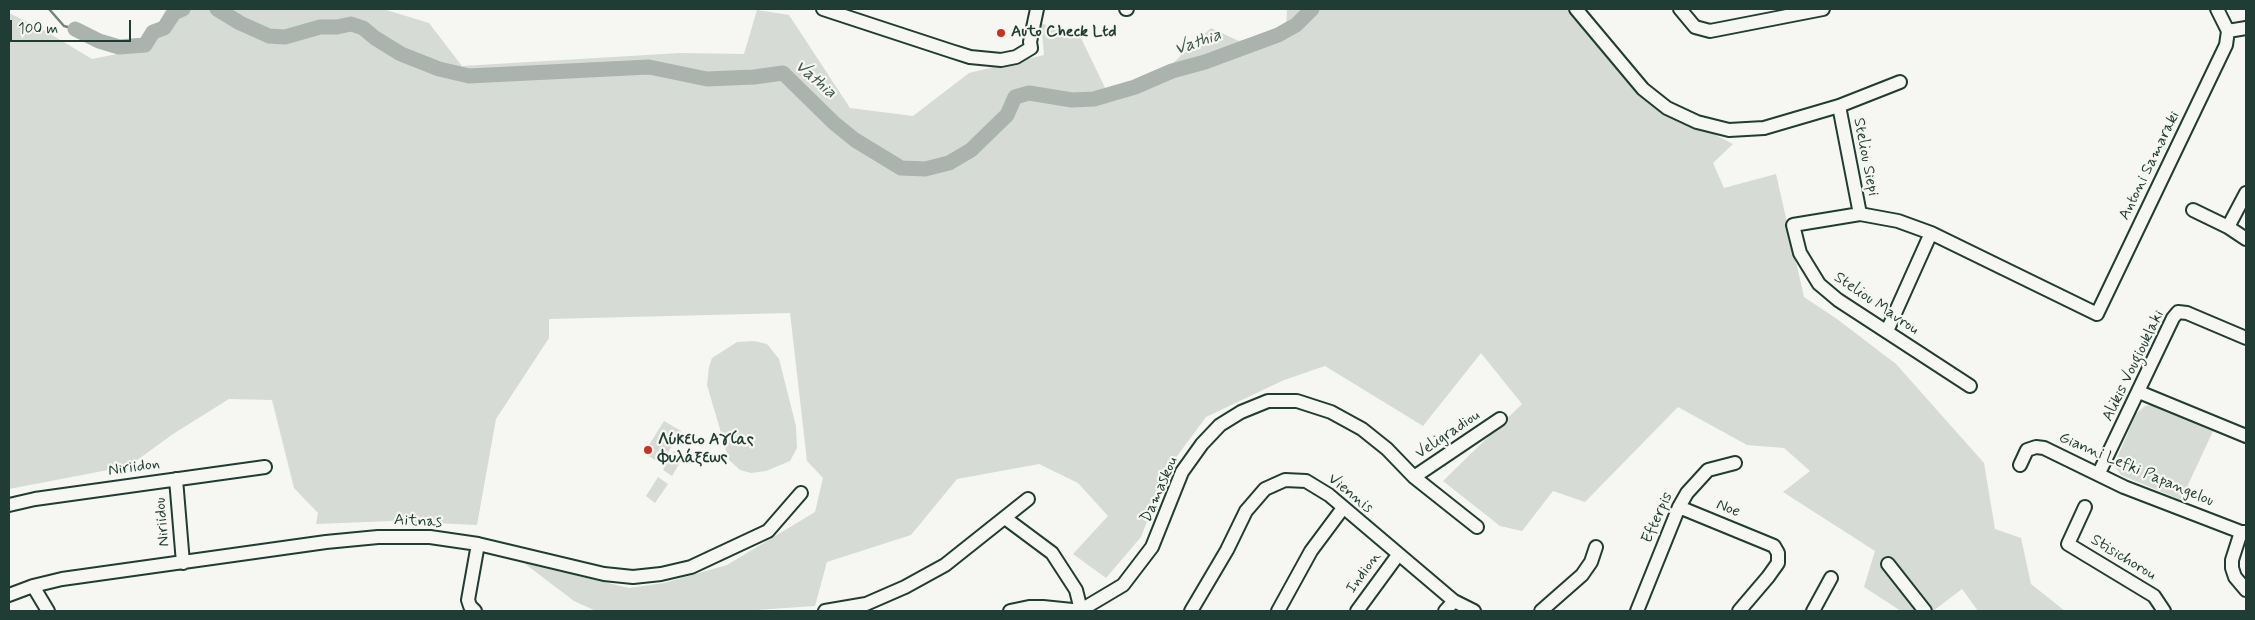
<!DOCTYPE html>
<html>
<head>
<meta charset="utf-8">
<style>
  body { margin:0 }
  #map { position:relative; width:2255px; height:620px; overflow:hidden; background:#f6f6f2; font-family:Mynerve,sans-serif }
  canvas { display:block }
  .frame { position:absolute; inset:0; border:10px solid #1f3d34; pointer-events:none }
  .scale { position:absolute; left:10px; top:20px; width:121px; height:22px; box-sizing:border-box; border:2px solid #1f3d34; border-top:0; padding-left:6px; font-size:15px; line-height:18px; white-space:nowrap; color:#1f3d34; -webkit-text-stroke:4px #f6f6f2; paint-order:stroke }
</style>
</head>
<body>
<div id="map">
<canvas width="2255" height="620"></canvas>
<div class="frame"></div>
<div class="scale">100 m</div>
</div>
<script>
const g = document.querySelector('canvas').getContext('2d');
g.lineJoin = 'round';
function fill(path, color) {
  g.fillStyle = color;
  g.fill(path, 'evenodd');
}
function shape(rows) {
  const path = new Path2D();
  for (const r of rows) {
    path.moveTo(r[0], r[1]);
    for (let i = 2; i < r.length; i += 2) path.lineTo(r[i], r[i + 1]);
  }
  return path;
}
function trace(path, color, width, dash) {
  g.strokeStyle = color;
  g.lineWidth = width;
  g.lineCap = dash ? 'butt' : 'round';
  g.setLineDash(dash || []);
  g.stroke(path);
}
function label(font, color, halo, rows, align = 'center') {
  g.font = font + ' Mynerve,sans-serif';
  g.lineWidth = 4.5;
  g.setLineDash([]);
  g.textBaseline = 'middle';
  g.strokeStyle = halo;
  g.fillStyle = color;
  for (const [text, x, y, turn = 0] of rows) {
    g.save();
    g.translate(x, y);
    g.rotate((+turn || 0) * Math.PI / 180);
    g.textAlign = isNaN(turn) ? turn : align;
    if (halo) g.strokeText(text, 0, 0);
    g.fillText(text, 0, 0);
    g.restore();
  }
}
fill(shape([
  [166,9,383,9,429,23,462,66,680,53,744,54,757,10,789,15,850,108,913,116,969,73,1044,55,1041,23,1081,38,1109,96,1147,87,1211,28,1239,41,1286,28,1287,9,1572,9,1657,105,1733,144,1713,163,1724,188,1776,174,1804,297,1837,319,1896,364,1984,463,1995,529,2021,538,2031,584,2065,611,1978,611,1962,589,1933,611,1901,611,1864,587,1875,551,1783,492,1810,471,1784,448,1747,445,1678,407,1585,502,1553,491,1522,531,1500,526,1443,481,1522,404,1481,353,1423,426,1325,366,1284,380,1206,417,1166,471,1141,537,1106,578,1073,554,1108,516,1078,483,1039,464,957,479,911,535,827,562,815,606,742,611,596,611,574,601,524,563,629,588,664,583,727,565,815,512,823,478,807,461,790,313,549,319,549,338,496,419,477,525,392,521,316,524,318,513,294,488,272,400,229,399,173,434,129,466,9,489,9,13,47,32,92,59,147,48],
  [754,341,767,344,779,359,796,426,797,448,790,461,766,471,751,473,740,470,729,460,707,385,709,367,712,358,737,342],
  [2151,405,2213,431,2181,500,2121,475,2114,465,2136,414,2145,406],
  [664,421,681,431,661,464,644,453],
  [674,451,684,456,672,476,663,470],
  [658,477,668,484,655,503,646,496]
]), '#d6dbd6');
trace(shape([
  [49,9,64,26,75,29]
]), '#72847d', 2.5);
trace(shape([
  [217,9,240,23,269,36,285,37,320,27,337,27,351,24,363,28,375,38,401,54,439,69,469,76,649,67,707,79,754,77,783,73,834,123,855,140,901,168,925,169,949,163,971,150,1007,115,1015,97,1029,93,1072,100,1094,99,1135,87,1172,71,1205,62,1278,35,1296,25,1312,9],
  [75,29,99,41,119,47,145,45,153,32,164,28,174,13,183,9]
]), '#aab3ae', 15);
const minor = shape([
  [823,9,951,51,970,57,1001,60,1016,57,1031,48,1030,42,1037,9],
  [1126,9,1127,9],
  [1576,9,1643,89,1667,108,1697,122,1729,130,1764,128,1839,106,1900,82],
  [1680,9,1695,27,1710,31,1823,9],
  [2217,9,2228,31],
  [2228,31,2246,28],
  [1839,106,1860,214],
  [2193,210,2228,227,2246,239],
  [2228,227,2246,193],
  [1887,331,1931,233],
  [1970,386,1838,300,1819,284,1800,253,1793,225,1860,214,1898,221,1931,233,2097,314,2226,45,2228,31],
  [2139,392,2246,436],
  [2020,465,2027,450,2036,447,2044,448,2124,487,2241,532,2246,532],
  [2099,473,2173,318,2178,312,2187,313,2246,338],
  [1414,477,1500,419],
  [176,479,183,563],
  [9,505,35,499,265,467],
  [1679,507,1774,546,1778,553,1778,563,1768,577,1739,611],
  [2085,507,2068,544,2154,596,2164,611],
  [1005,518,1052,553,1076,590,1081,610],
  [2241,532,2232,560,2232,568,2235,577,2246,590],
  [1888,564,1925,611],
  [33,586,48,611],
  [9,595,33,586,62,579,326,542,378,537,430,537,478,544,604,574,633,577,661,574,691,567,768,531,801,493],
  [1081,610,1123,585,1152,547,1182,472,1202,444,1220,425,1241,412,1268,401,1297,401,1331,412,1362,429,1387,449,1414,477,1477,527],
  [475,611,470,606,468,600,478,544],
  [825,611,866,604,905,587,945,565,1028,499],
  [1010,611,1029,607,1043,607,1082,611],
  [1191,611,1227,550,1246,511,1265,489,1285,480,1306,481,1329,495,1454,601,1474,611],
  [1278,611,1311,551,1343,508],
  [1357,611,1398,555],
  [1445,611,1454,601],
  [1541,611,1582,575,1591,562,1596,547],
  [1637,611,1679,507,1687,493,1708,470,1735,463],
  [1813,611,1831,578]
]);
trace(minor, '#1f3d34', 16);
trace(minor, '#f6f6f2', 12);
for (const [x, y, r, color] of [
  [1001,33,5,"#c8321e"],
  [648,450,5,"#c8321e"]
]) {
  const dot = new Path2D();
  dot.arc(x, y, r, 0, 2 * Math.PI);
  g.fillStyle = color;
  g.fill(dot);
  trace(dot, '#f6f6f2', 2);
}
label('bold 16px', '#1f3d34', '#f6f6f2', [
  ["Auto Check Ltd",1011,33],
  ["Λύκειο Αγίας",658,441],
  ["Φυλάξεως",658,459]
], 'left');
label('16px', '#1f3d34', '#f6f6f2', [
  ["Steliou Siepi",1865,157,79],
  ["Antoni Samaraki",2150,166,-64],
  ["Steliou Mavrou",1876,304,34],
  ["Alikis Vougiouklaki",2134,366,-64],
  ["Veligradiou",1448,435,-34],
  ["Niriidon",134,468,-8],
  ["Gianni Lefki Papangelou",2136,470,23],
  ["Damaskou",1160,490,-66],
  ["Viennis",1350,494,39],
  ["Noe",1728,509,21],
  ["Efterpis",1658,518,-66],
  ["Niriidou",163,522,-95],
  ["Aitnas",418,522,3],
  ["Stisichorou",2123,558,31],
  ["Indion",1364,573,-54]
]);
label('italic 18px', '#425a52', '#f6f6f2', [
  ["Vathia",1198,43,-19],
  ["Vathia",815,80,41]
]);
</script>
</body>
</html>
